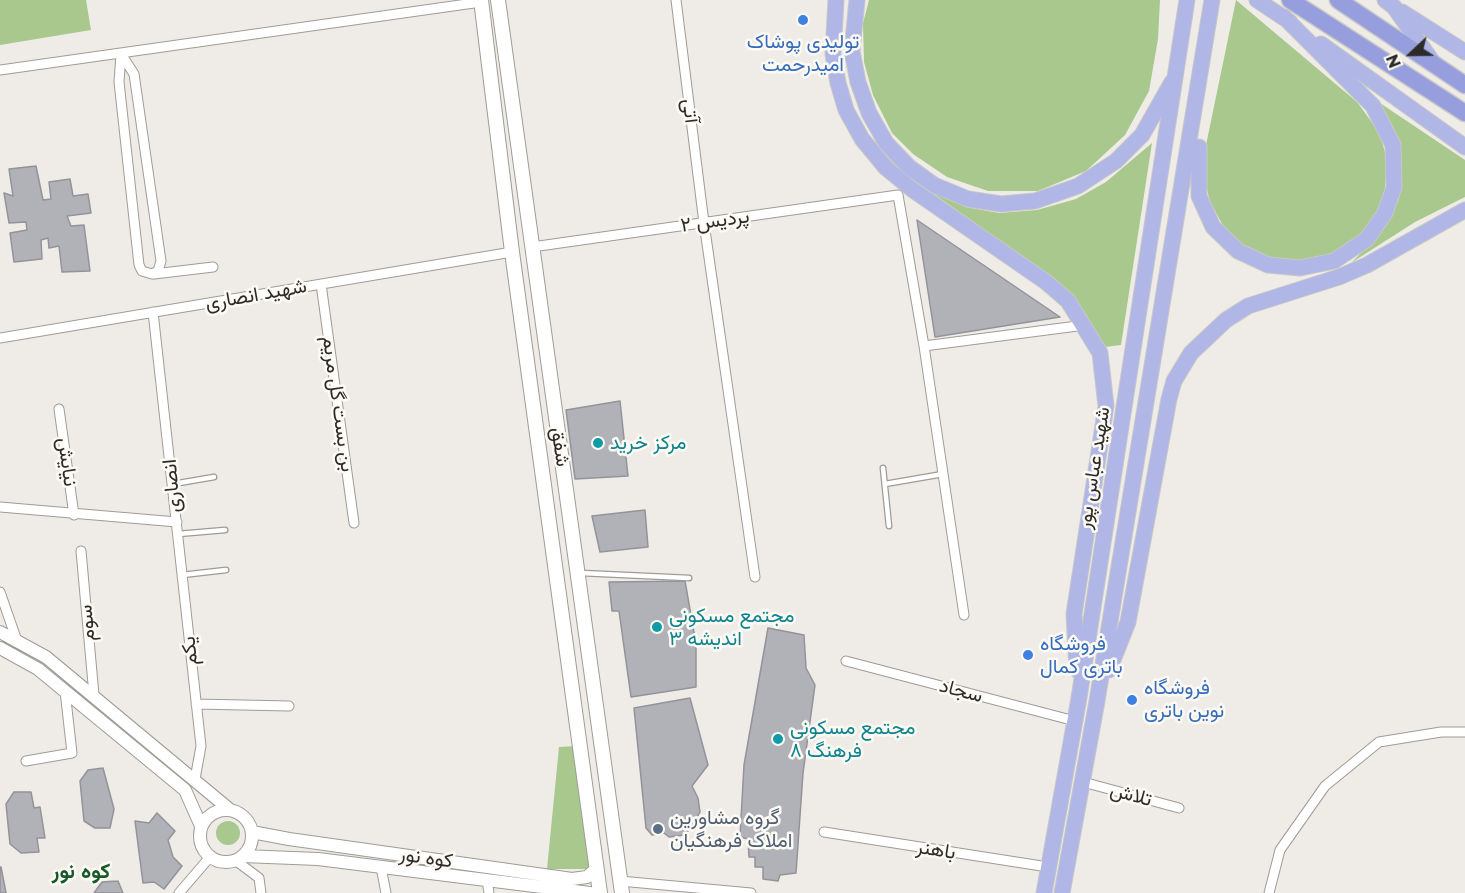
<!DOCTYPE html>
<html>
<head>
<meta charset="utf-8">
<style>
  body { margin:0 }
  #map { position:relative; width:1465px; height:893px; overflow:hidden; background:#efece7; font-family:Montserrat,sans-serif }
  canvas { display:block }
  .north { position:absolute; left:1381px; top:24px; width:60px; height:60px; -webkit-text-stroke:4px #fdfaf4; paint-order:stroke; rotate:248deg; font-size:16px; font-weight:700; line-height:24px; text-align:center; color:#2c2b29 }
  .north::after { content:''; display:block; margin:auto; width:21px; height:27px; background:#2c2b29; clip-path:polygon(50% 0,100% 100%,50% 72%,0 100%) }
</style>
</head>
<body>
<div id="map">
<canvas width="1465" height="893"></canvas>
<div class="north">N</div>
</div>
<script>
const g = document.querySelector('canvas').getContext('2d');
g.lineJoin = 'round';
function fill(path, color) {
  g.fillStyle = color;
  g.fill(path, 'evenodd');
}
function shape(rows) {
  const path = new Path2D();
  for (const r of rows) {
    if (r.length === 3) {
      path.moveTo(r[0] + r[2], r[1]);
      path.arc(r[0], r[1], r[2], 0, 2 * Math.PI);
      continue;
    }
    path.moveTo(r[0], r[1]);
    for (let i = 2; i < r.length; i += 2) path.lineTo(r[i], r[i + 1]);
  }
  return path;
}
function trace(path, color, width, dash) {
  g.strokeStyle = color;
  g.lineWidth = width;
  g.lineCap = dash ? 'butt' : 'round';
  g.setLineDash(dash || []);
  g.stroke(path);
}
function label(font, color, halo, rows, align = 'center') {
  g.font = font + ' Montserrat,Vazirmatn,sans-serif';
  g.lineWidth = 5;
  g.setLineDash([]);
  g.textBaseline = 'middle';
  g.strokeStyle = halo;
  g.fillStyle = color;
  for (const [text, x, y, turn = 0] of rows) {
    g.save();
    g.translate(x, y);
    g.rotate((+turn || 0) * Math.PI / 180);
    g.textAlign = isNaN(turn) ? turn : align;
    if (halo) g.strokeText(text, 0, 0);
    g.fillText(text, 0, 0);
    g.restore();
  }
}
fill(shape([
  [0,0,86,0,91,30,0,45],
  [869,0,1160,0,1158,39,1149,91,1125,135,1086,171,1038,191,988,191,947,177,913,154,892,133,873,95,864,62,863,23],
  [1236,0,1357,102,1379,132,1388,162,1384,195,1370,226,1343,250,1310,261,1277,262,1250,250,1226,231,1210,202,1203,173,1205,150],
  [1377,101,1465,160,1465,197,1415,222,1351,263,1375,239,1399,199,1400,171],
  [1152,143,1121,345,1105,347,1085,313,1063,286,924,187,966,207,999,213,1037,210,1076,199,1106,182],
  [576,746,592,869,547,869,559,747],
  [228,833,12]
]), '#a8c88d');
const building = shape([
  [36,166,43,200,51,199,49,182,70,179,73,196,88,194,91,213,67,216,71,226,84,225,90,271,62,272,59,246,49,248,48,238,41,240,42,259,14,262,10,233,27,230,26,222,9,223,4,193,13,196,9,169,36,166],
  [917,220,1060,317,935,337,917,220],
  [620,401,628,476,575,479,566,410,620,401],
  [645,510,648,547,600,552,592,516,645,510],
  [685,581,696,644,696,687,631,697,619,611,612,611,609,582,685,581],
  [768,628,804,635,806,668,815,685,803,773,796,873,780,875,778,881,763,879,763,867,755,867,755,857,749,857,748,839,740,837,744,765,768,628],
  [690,698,708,765,692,786,698,798,700,812,692,827,684,835,669,837,664,833,652,835,646,828,634,708,690,698],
  [103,768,114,809,110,828,95,828,84,821,80,781,88,770,103,768],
  [14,792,31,792,34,808,40,807,45,838,37,838,39,852,21,853,10,844,6,804,14,792],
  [157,813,175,831,168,840,173,857,182,866,164,889,154,882,143,883,135,821,149,823,157,813],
  [0,867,1,867,6,893,0,893,0,867],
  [118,881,123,893,94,893,102,882,118,881]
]);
fill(building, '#b1b2b8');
trace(building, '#939399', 1.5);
const service = shape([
  [883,468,889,526],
  [173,484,214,477],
  [885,484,943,474],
  [178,534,225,530],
  [581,573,689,578],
  [182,575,226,570]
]);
const minor = shape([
  [676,0,704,223,755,577],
  [121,54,134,74,161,261,158,271,152,274,142,271,139,265,119,82,121,54],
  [0,70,481,2],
  [532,247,898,195,924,346,1085,325],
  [154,274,213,267],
  [321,284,354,523],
  [153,312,201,746,195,779],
  [0,338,512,252],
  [924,346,964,615],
  [59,409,74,515],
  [0,507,177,522],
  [81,551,94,695],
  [0,592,16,638],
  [846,661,1075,721],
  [196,704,289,706],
  [26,761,72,753,65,691],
  [1083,782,1179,808],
  [824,832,1048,867],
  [235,860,259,878,261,893],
  [381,867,386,893],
  [487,880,489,893],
  [620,881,751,893],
  [179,893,210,857],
  [1269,893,1280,850,1325,786,1379,742,1441,732,1465,732]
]);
const tertiary = shape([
  [0,632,46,657,229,809],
  [0,648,38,669,185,790,201,826],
  [226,836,26],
  [252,832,289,839,572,879,587,877,597,868],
  [243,856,318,859,590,893]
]);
const secondary = shape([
  [481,0,512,252,600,893],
  [498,0,622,893]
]);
const primary = shape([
  [836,0,833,54,838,83,846,110,862,139,886,168,913,190,1046,282,1068,301,1100,353,1106,406,1074,614,1077,670],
  [857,0,852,51,858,82,869,113,886,143,909,167,934,185,968,199,1001,204,1035,201,1078,186,1116,161,1142,135,1172,82],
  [1257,0,1290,22],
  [1385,0,1394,7,1432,61],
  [1402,12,1465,52],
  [1321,44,1465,147],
  [1199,147,1199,196,1213,227,1238,251,1268,265,1300,268,1334,261,1367,239,1385,213,1394,187,1393,145,1373,106,1284,17],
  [1109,670,1128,622,1169,399,1174,381,1191,353,1226,320,1248,306,1339,277,1367,265,1465,210],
  [1044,893,1079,698,1187,0],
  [1062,893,1097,701,1212,0]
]);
const trunk = shape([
  [1290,0,1465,113],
  [1338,0,1465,85]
]);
trace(service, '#9f9c96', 7);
trace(minor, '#9f9c96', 11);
trace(tertiary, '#9f9c96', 14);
trace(secondary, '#9f9c96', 16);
trace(primary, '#c8c8c7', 17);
trace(trunk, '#c8c8c7', 19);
trace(service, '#fff', 4.5);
trace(minor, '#fff', 9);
trace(tertiary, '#fff', 12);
trace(secondary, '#fff', 14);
trace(primary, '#b0b6e6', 15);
trace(trunk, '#969ede', 16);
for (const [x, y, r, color] of [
  [803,20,6,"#3f7fe0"],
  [598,443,6,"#0f9aa8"],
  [657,627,6,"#0f9aa8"],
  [1028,655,6,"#3f7fe0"],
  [1132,700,6,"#3f7fe0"],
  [778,739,6,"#0f9aa8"],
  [658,829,6,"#5c6f8a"]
]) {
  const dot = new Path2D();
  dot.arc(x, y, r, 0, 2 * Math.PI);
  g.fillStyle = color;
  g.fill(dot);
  trace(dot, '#fdfaf4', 2);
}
label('20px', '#366cbe', '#fdfaf4', [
  ["تولیدی پوشاک",803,42,"center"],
  ["امیدرحمت",803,65,"center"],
  ["فروشگاه",1040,644],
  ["باتری کمال",1040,667],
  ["فروشگاه",1144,688],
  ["نوین باتری",1144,711]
], 'left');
label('20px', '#2c2b29', '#fdfaf4', [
  ["آتی",690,111,83],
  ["پردیس ۲",715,221,-8],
  ["شهید انصاری",256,295,-10],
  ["بن بست گل مریم",338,404,82],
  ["شفق",560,447,82],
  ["نیایش",67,462,82],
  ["شهید عباس پور",1094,468,-81],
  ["انصاری",172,486,-95],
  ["سوم",87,623,-95],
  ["یکم",190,651,-96],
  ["سجاد",961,691,15],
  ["تلاش",1131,795,15],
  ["باهنر",936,850,9],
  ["کوه نور",426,858,8]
]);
label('20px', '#0d838f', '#fdfaf4', [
  ["مرکز خرید",610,443],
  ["مجتمع مسکونی",669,616],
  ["اندیشه ۳",669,639],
  ["مجتمع مسکونی",790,728],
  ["فرهنگ ۸",790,751]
], 'left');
label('20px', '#4e5e75', '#fdfaf4', [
  ["گروه مشاورین",670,818],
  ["املاک فرهنگیان",670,841]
], 'left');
label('bold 21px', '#185a2b', '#fdfaf4', [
  ["کوه نور",81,872]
]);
</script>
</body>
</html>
